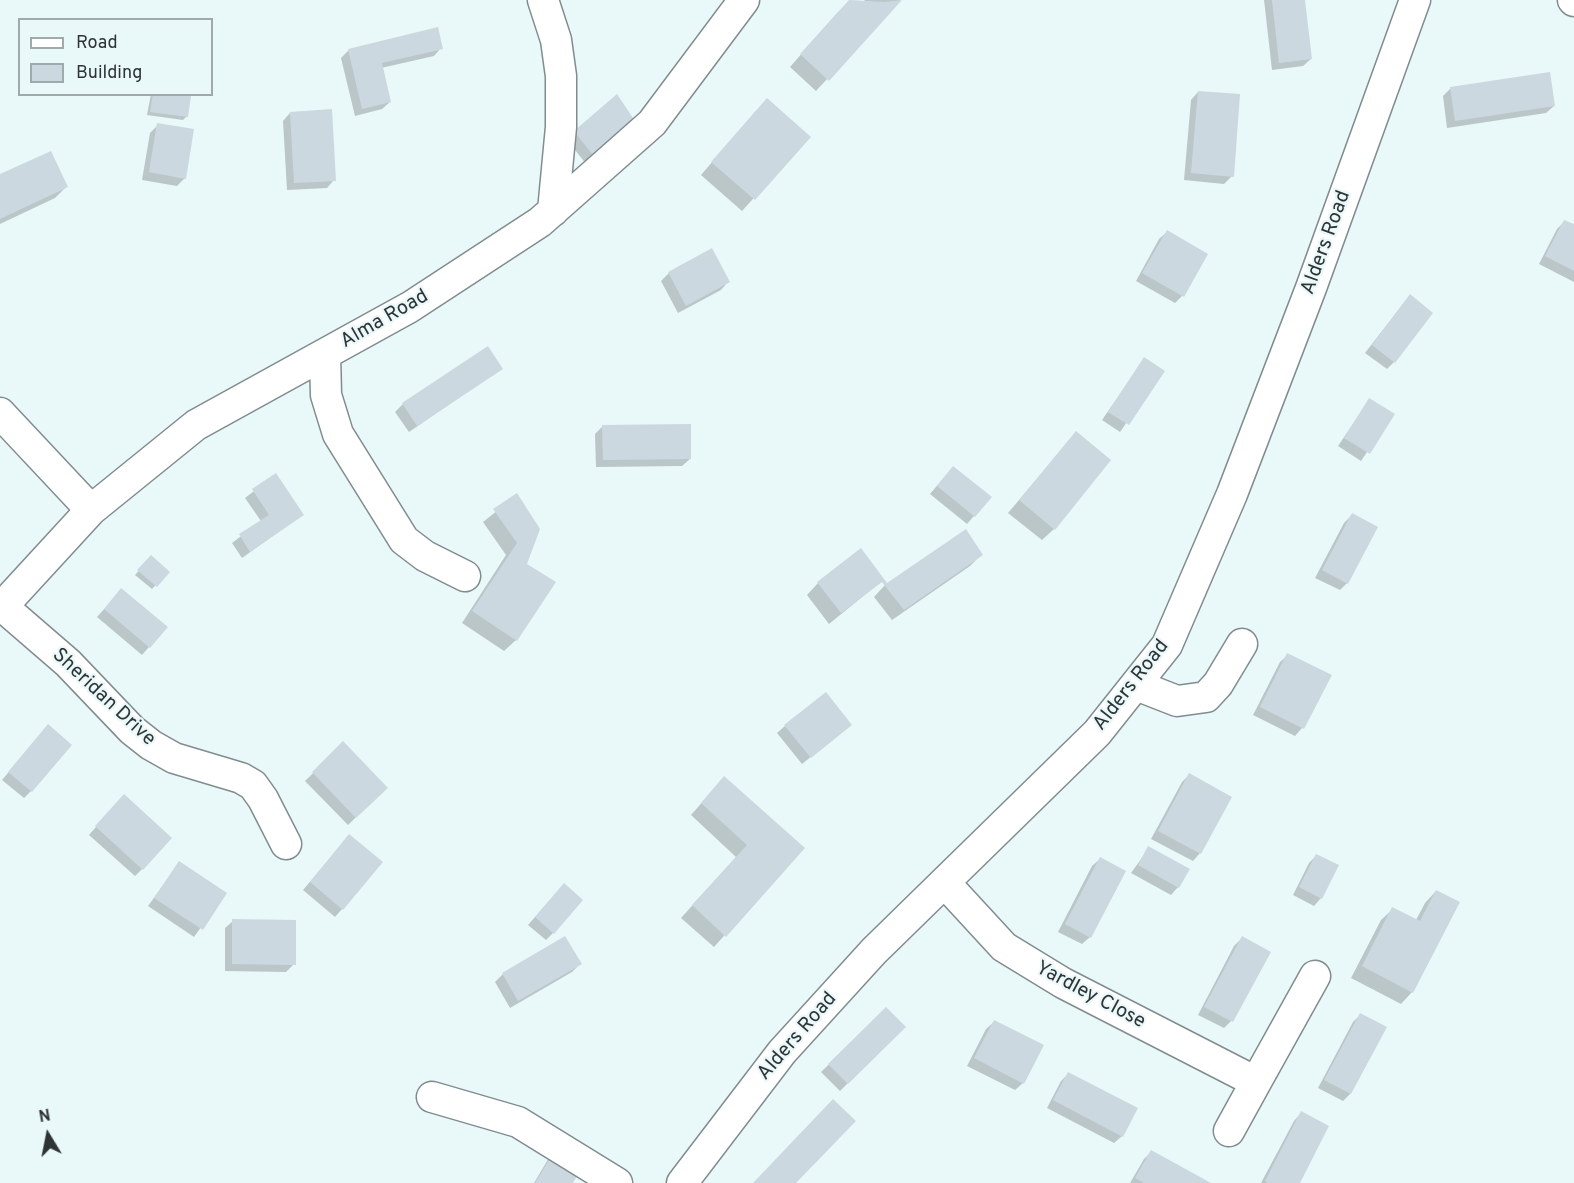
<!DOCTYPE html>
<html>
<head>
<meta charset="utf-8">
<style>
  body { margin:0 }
  #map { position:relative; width:1574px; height:1183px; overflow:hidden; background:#e9f8f9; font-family:Overpass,sans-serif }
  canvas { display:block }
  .legend { position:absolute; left:18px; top:18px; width:195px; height:78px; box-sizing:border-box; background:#e9f8f9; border:2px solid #9eaaab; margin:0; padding:8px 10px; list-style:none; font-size:18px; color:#2e3435 }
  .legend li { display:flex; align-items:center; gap:12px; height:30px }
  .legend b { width:30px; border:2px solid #9eaaab }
  .north { position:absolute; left:18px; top:1105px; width:60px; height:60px; -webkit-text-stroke:4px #e9f8f9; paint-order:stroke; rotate:350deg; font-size:16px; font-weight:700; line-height:24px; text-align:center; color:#2e3435 }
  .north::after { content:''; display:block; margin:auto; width:21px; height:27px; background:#2e3435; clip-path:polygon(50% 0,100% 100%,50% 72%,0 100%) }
</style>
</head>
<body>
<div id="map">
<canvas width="1574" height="1183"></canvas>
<ul class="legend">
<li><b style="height:8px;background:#fff"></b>Road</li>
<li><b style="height:16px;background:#ccd8df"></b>Building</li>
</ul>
<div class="north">N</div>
</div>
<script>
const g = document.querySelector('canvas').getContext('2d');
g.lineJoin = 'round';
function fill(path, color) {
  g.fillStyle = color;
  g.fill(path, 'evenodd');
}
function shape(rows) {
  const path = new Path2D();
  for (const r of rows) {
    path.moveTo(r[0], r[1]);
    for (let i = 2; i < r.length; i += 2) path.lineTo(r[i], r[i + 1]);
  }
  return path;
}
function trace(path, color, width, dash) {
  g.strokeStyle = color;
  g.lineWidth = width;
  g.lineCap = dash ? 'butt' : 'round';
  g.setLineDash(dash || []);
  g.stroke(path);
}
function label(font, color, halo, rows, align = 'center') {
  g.font = font + ' Overpass,sans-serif';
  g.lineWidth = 4.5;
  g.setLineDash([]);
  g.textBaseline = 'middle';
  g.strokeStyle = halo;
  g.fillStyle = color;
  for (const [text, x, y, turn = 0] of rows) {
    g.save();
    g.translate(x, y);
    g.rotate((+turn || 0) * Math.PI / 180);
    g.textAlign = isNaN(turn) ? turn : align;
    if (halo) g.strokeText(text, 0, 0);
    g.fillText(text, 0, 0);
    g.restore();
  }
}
fill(shape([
  [864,0,900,0,816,91,790,67,838,12,866,2],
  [1264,0,1304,0,1311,59,1303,66,1272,70],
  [441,48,434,56,381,68,390,102,382,109,355,116,341,58,349,50],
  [1549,74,1554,106,1546,113,1447,128,1443,96,1450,89],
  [1198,92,1232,176,1224,184,1184,180,1191,100],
  [173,94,189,97,187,116,183,120,147,115,151,94],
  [616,96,591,170,567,140],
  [756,111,809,137,742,211,701,175],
  [290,113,334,180,327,188,287,190,283,121],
  [158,125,185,178,177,186,142,180,150,133],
  [0,176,66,187,55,198,0,224],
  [1565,221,1574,226,1574,282,1539,264,1557,229],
  [1167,232,1182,296,1175,303,1136,281,1159,239],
  [711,250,728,282,721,290,678,313,661,281,669,273],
  [1403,304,1394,362,1387,369,1365,353],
  [1144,359,1162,371,1120,432,1102,420],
  [501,369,409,432,395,412,403,404],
  [1369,400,1392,415,1361,461,1338,446],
  [603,426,690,459,682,466,596,467,595,434],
  [1076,433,1054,529,1042,540,1008,513],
  [275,475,302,515,242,558,232,543,261,521,245,498],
  [946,475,974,516,967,524,930,494],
  [517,495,526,564,516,640,504,651,462,623,506,555,483,522],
  [1352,515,1347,583,1340,590,1315,578,1344,523],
  [981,555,970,566,892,620,874,597,885,585],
  [151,557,168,572,152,589,135,575],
  [883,580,829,624,807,595,818,583],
  [114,598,166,627,142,655,97,617],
  [1288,655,1330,676,1302,728,1295,736,1253,715,1280,662],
  [785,726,842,732,802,764,777,733],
  [41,734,31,791,24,798,2,780],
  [343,744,386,788,348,825,305,781],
  [1189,775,1200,853,1193,861,1151,839,1182,782],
  [713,790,803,848,714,947,681,918,736,857,691,815],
  [116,804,142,869,135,876,89,835],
  [342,844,342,909,335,917,303,890],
  [1149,848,1178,887,1171,895,1131,873],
  [1317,855,1321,898,1314,906,1293,895,1309,863],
  [1100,859,1090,937,1082,944,1058,932,1092,866],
  [179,863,225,894,194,937,148,906],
  [1436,891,1412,992,1401,1004,1351,978,1381,920,1393,909,1416,920,1425,903],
  [556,893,553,933,546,940,528,925],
  [233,921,294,964,286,972,225,971,225,928],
  [1242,938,1231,1021,1224,1028,1198,1015,1234,946],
  [580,964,572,972,510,1008,495,982,503,974],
  [886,1009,904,1027,840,1091,821,1072],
  [1360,1015,1350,1094,1343,1101,1318,1088,1353,1022],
  [994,1022,1023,1083,1015,1090,967,1066,986,1029],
  [1068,1074,1122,1136,1114,1143,1047,1108,1061,1081],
  [1301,1113,1299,1183,1261,1183,1294,1121],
  [1151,1152,1208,1183,1130,1183,1144,1159],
  [550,1156,571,1183,534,1183]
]), '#0003');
fill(shape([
  [849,0,885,2,902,0,829,81,800,54],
  [1272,0,1305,0,1312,59,1279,63],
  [438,27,443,49,382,63,391,102,362,109,348,49],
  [1550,72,1555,106,1455,121,1450,87],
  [1198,91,1240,94,1234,177,1191,173],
  [153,94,191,96,188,117,150,112],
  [617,94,639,127,600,164,574,131],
  [767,98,811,137,755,200,711,162],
  [332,109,336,181,294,183,290,112],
  [157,123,194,129,186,179,149,172],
  [51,151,68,187,0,219,0,174],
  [1564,220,1574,224,1574,271,1545,256],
  [1167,230,1208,254,1184,297,1142,273],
  [712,248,730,282,686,306,668,272],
  [1410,294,1433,313,1395,363,1372,345],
  [488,346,503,369,417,426,402,403],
  [1144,357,1165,371,1129,425,1108,412],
  [1369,398,1395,414,1370,454,1344,438],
  [691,424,691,459,603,460,602,425],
  [1076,431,1111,460,1055,530,1019,500],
  [953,466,992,497,975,517,937,486],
  [276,473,304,515,250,552,239,534,269,515,252,489],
  [517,493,540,529,527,564,556,582,517,641,472,611,517,543,493,509],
  [1352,513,1378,527,1348,584,1322,570],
  [966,529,983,555,904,610,882,582,841,613,817,582,861,548,887,583],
  [151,555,170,572,157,587,137,570],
  [121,588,168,627,150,648,104,609],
  [1287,653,1332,675,1304,729,1260,707],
  [826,692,852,725,811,758,784,725],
  [48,724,72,745,32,792,8,772],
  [343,741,388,788,356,818,312,772],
  [1189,773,1232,797,1201,854,1158,831],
  [724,776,805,848,726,937,692,905,747,845,701,803],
  [124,794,172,838,143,870,95,826],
  [349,834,383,862,343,910,310,882],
  [1148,846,1190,869,1179,888,1138,865],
  [1316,854,1339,865,1322,899,1299,887],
  [1100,857,1126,871,1091,938,1065,924],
  [179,861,227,893,203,930,154,898],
  [564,883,583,900,554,934,535,917],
  [1436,890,1460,902,1413,993,1362,966,1392,907,1420,921],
  [232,919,296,920,296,965,232,964],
  [565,936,582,964,518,1001,502,973],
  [1242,936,1271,952,1233,1022,1204,1007],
  [886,1007,906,1027,848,1084,828,1064],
  [1360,1013,1387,1027,1351,1094,1324,1080],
  [994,1020,1044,1045,1024,1084,974,1058],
  [1068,1072,1138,1108,1123,1137,1053,1100],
  [833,1099,856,1121,796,1183,753,1183],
  [1301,1111,1329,1126,1300,1183,1268,1183,1265,1181],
  [557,1147,584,1163,573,1183,535,1183],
  [1151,1150,1211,1183,1144,1183,1135,1178]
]), '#ccd8df');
const minor = shape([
  [543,0,556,40,561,76,561,127,553,211],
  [1573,0,1574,1],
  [325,354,326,395,338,434,404,540,425,556,465,576],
  [0,413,91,510],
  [2,606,68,663,132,730,151,745,174,758,241,778,253,785,263,799,286,844],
  [0,609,91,510,196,425,410,307,540,222,652,123,744,0],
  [1136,685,1177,701,1206,697,1218,684,1242,644],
  [945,883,1004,947,1063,983,1256,1082,1315,976],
  [432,1097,518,1122,617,1183],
  [1229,1131,1256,1082],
  [682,1183,782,1052,874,951,1097,733,1167,645,1232,494,1311,288,1415,0]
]);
trace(minor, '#7f8d8f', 33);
trace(minor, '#fff', 30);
label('20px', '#2e3435', '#e9f8f9', [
  ["Alders Road",1327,243,-70],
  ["Alma Road",385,320,-30],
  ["Alders Road",1132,686,-52],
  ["Sheridan Drive",103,698,43],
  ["Yardley Close",1090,996,28],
  ["Alders Road",798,1037,-49]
]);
</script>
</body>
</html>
